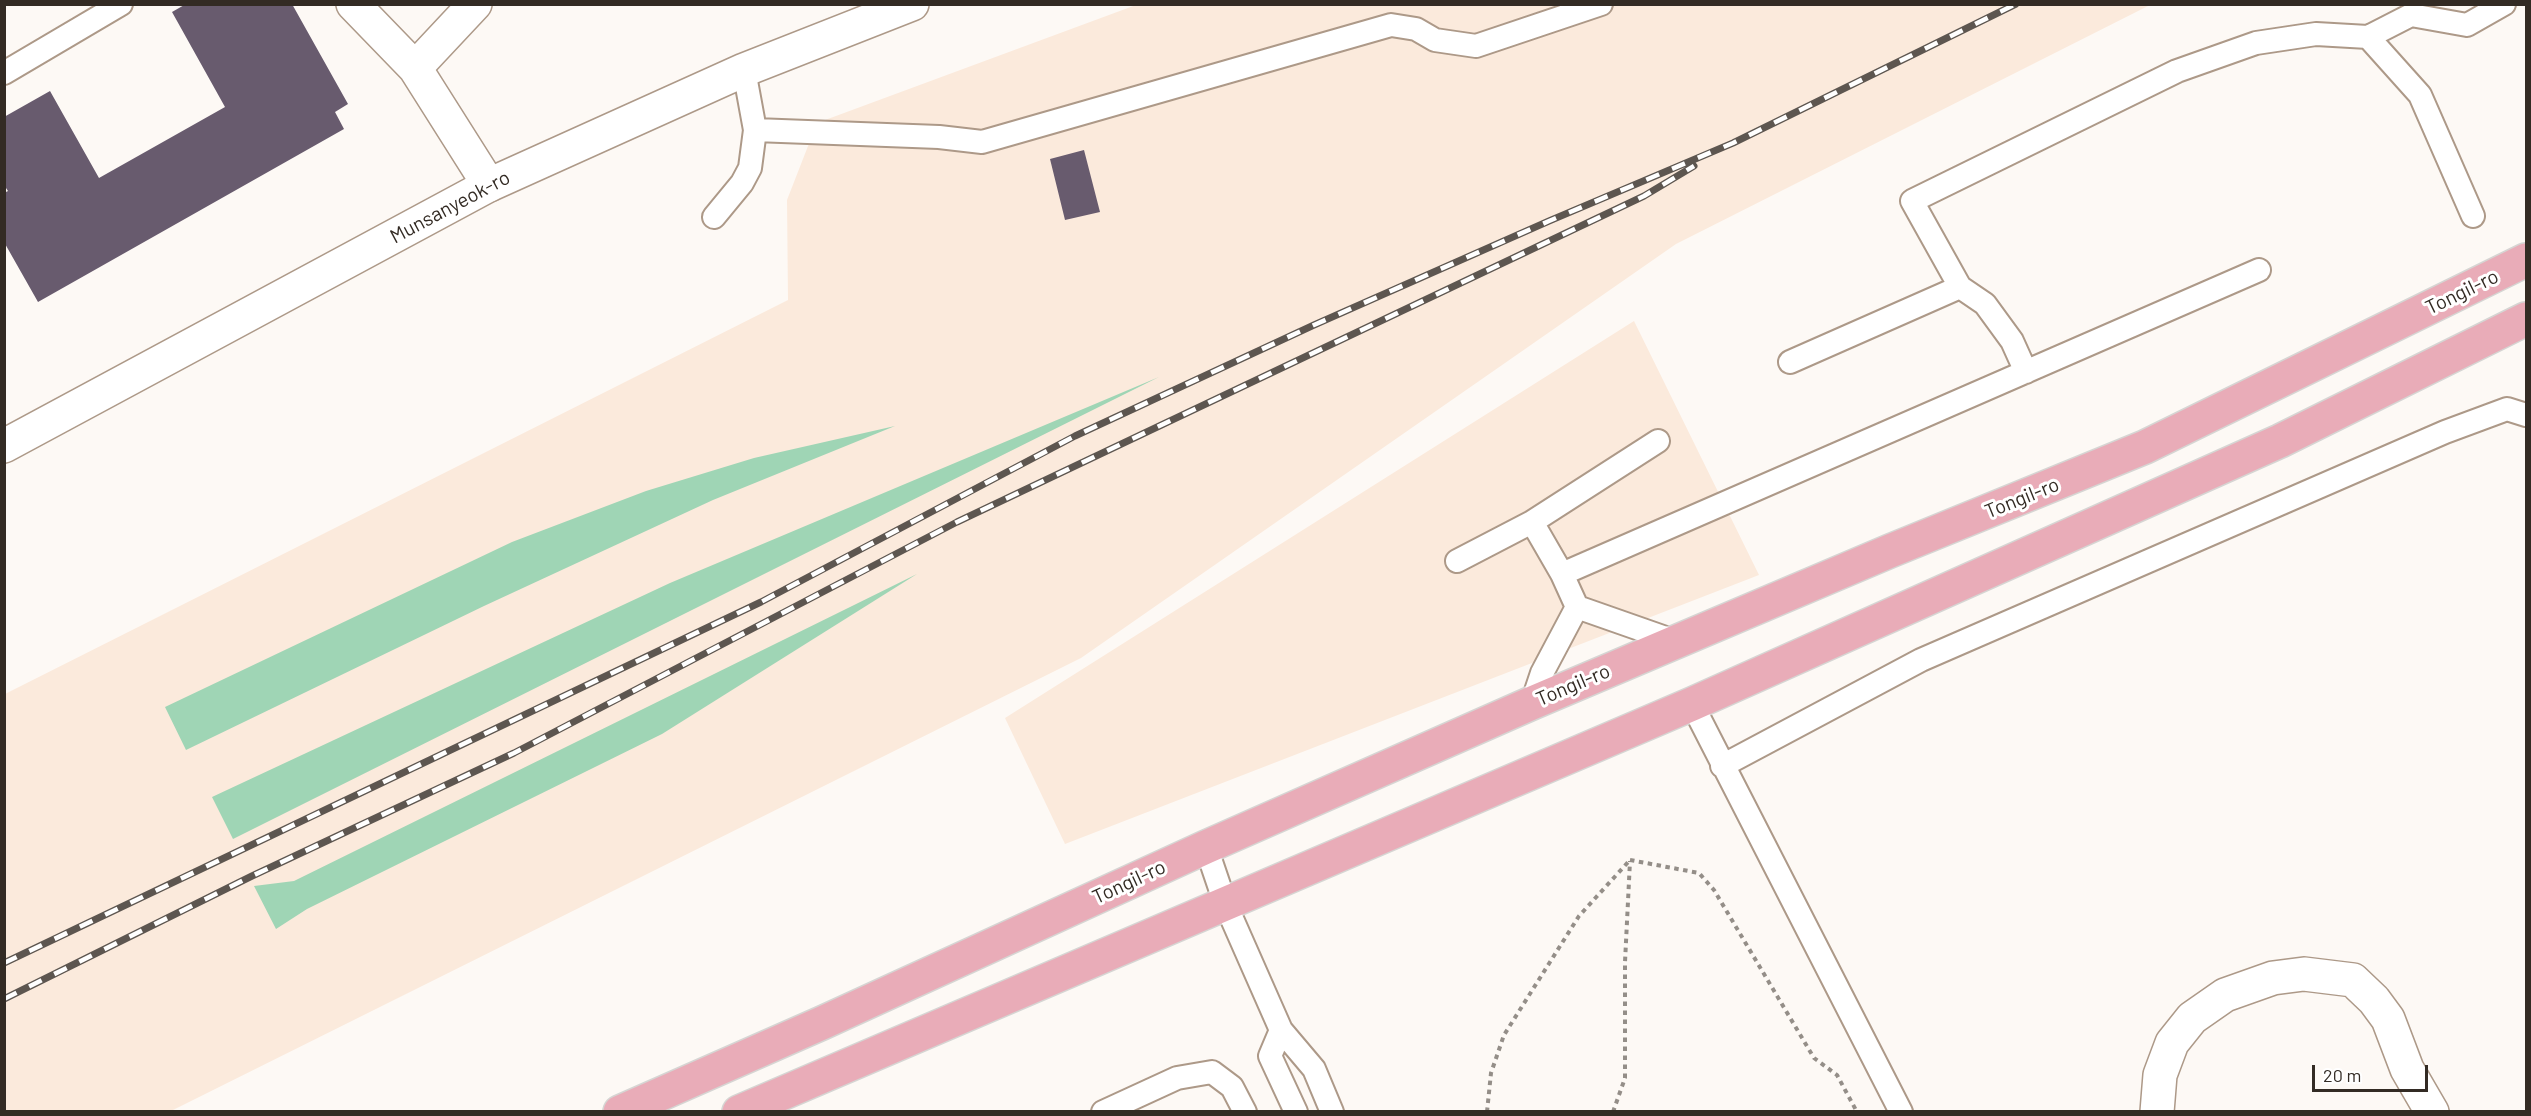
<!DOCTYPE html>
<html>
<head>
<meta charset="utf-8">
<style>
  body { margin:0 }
  #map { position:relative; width:2531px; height:1116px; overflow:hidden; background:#fdf9f5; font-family:Barlow,sans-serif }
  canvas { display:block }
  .frame { position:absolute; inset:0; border:6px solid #332b24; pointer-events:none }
  .scale { position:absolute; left:2312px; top:1065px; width:116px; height:27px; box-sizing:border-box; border:3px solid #332b24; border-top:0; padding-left:8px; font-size:18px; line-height:21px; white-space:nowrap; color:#332b24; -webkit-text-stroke:4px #fff; paint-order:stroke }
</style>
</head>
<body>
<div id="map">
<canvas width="2531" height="1116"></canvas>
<div class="frame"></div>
<div class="scale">20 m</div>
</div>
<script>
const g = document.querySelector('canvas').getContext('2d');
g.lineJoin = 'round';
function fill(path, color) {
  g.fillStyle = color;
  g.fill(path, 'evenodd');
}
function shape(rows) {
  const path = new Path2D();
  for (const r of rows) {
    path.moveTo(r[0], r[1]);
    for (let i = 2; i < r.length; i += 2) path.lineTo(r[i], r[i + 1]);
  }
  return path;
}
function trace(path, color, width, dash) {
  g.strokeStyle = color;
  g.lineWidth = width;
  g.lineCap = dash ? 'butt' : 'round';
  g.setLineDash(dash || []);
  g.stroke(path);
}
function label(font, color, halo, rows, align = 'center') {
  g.font = font + ' Barlow,sans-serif';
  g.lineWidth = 6;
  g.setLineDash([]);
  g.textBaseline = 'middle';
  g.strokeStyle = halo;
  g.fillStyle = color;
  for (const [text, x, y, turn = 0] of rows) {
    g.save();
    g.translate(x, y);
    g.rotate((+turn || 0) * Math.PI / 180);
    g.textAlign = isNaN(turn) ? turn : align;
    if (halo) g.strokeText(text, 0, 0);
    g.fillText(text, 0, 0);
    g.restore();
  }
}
fill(shape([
  [1136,5,2150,5,1676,244,1081,658,171,1111,5,1112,5,694,788,300,787,200,817,123],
  [1634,321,1759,575,1065,844,1005,718]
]), '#fbeadc');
fill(shape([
  [1159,377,233,839,212,797,670,583],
  [895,426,713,500,484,606,186,750,165,707,512,542,646,491,754,458],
  [917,574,662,734,307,909,276,929,254,886,294,881]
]), '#9fd5b5');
fill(shape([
  [186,4,292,4,348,104,335,112,344,129,38,302,4,242,4,193,8,191,4,185,4,117,50,91,99,178,225,107,172,12],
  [1084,150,1100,212,1065,220,1050,159]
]), '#685b6e');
const service = shape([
  [2368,37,2411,15,2467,25,2504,4],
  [4,73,121,4],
  [755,130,939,137,982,142,1391,25,1416,29,1435,40,1476,46,1601,4],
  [714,217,742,183,750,168,755,130,744,70],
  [1960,287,1985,304,2012,341,2026,372],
  [1790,362,1960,287,1912,201,2177,71,2256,43,2316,34,2368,37,2420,95,2473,216],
  [1658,441,1532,522,1562,574,1577,607,1674,641],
  [1457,561,1532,522],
  [1562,574,2259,270],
  [1532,703,1542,673,1577,607],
  [1692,704,1901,1112],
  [1722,766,1921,660,2445,432,2507,409,2526,415],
  [1206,847,1225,903,1281,1030,1314,1069,1332,1112],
  [1281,1030,1270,1056,1296,1112],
  [1103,1112,1177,1078,1212,1072,1232,1087,1245,1112]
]);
const minor = shape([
  [353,4,415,68,489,185],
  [415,68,475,4],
  [2157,1112,2160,1075,2172,1043,2192,1018,2225,995,2273,978,2304,974,2353,980,2374,1000,2388,1019,2407,1069,2432,1112]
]);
const tertiary = shape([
  [4,446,489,185,744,70,912,4]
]);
const primary = shape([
  [620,1112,822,1023,1206,847,1532,703,1890,551,2145,447,2526,260],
  [739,1112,1692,704,2280,441,2526,319]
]);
trace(service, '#ad9988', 26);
trace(minor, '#ad9988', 36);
trace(tertiary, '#ad9988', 36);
trace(primary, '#d6d5d3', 36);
trace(shape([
  [1630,860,1699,873,1714,890,1814,1058,1837,1075,1857,1112],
  [1487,1112,1491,1073,1504,1035,1579,916,1630,860],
  [1613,1112,1625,1078,1625,962,1630,861]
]), '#948e88', 4, [4.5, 4.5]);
trace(service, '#fff', 22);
trace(minor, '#fff', 33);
trace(tertiary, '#fff', 33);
trace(primary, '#e9acb8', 33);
const rail = shape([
  [4,963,761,602,1075,436,1314,325,1549,221,1733,143,2016,4],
  [4,999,252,876,514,753,957,522,1644,196,1694,166]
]);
trace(rail, '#5d5650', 7);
trace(rail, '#fff', 4.5, [14]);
label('20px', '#332b24', '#fff', [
  ["Munsanyeok-ro",450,207,-28],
  ["Tongil-ro",2462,292,-26],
  ["Tongil-ro",2022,498,-22],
  ["Tongil-ro",1573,685,-23],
  ["Tongil-ro",1129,882,-25]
]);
</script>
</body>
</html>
